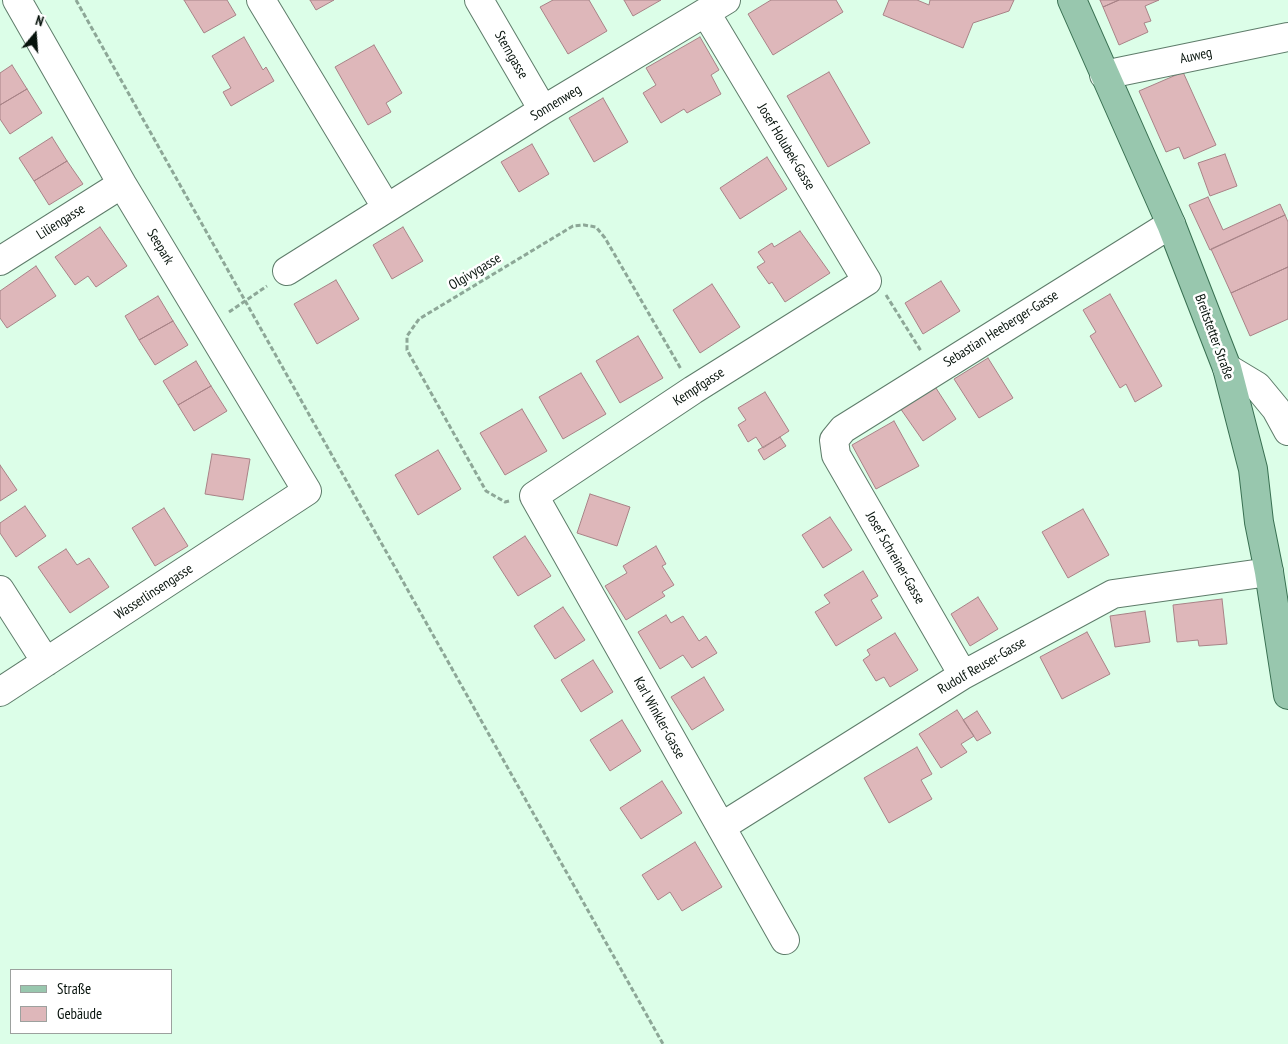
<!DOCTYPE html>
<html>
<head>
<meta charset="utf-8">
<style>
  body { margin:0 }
  #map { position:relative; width:1288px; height:1044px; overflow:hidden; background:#dcfee8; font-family:"PT Sans Narrow",sans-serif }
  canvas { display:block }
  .legend { position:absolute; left:10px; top:969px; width:162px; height:65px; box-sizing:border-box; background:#fff; border:1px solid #9ca19e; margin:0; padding:6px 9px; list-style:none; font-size:15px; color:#07130c }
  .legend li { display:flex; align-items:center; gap:10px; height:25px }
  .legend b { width:25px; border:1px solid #9ca19e }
  .north { position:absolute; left:10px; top:10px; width:50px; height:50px; -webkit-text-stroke:4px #fff; paint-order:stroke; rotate:18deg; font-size:14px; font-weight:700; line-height:20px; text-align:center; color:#07130c }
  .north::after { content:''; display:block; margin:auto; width:18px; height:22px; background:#07130c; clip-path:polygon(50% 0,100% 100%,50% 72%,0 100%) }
</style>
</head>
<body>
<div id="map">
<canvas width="1288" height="1044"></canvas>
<ul class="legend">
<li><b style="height:6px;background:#98c7ae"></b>Straße</li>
<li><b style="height:14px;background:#deb7ba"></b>Gebäude</li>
</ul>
<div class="north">N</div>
</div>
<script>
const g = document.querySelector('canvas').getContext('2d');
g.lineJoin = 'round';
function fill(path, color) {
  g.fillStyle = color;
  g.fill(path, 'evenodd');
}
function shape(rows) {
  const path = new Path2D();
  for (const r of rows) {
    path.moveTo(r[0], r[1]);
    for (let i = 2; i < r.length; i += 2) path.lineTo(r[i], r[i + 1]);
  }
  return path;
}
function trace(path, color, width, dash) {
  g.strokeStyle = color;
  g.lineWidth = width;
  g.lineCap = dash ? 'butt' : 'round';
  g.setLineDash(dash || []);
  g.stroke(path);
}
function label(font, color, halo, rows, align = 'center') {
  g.font = font + ' "PT Sans Narrow",sans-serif';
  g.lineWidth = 5;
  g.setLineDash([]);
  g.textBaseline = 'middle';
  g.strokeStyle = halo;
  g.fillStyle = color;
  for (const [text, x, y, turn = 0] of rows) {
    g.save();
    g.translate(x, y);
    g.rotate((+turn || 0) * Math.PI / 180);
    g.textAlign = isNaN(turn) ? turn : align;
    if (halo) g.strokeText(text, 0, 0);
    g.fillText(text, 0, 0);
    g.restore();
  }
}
const building = shape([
  [184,0,227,0,236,15,204,33,184,0],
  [310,0,334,0,316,10,310,0],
  [553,0,589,0,607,31,568,54,540,7,553,0],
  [624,0,661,0,633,16,624,0],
  [771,0,836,0,843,12,773,55,748,14,771,0],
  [889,0,917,0,929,5,930,0,1014,0,1009,11,973,23,963,48,883,15,889,0],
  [1100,0,1119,0,1103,7,1100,0],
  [1119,0,1159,0,1145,6,1151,21,1144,23,1148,32,1119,45,1103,7,1119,0],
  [244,37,263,70,266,67,274,81,231,106,223,92,231,88,212,56,244,37],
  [700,37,719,70,711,75,721,94,687,113,684,109,661,123,643,93,656,85,646,68,700,37],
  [374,45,402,93,386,103,391,112,368,125,335,67,374,45],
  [12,65,27,89,0,105,0,73,12,65],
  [829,72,870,143,828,167,787,96,829,72],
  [1183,72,1216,145,1184,159,1179,147,1166,152,1139,91,1183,72],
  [27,89,42,113,10,134,0,119,0,105,27,89],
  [603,98,628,142,594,162,569,118,603,98],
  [52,137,67,161,34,181,19,158,52,137],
  [532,144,549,174,519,192,501,162,532,144],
  [1225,154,1237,186,1210,196,1198,163,1225,154],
  [767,157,787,189,740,219,720,188,767,157],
  [67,161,83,184,49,205,34,181,67,161],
  [1208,197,1223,230,1280,204,1285,215,1210,250,1189,205,1208,197],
  [1285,215,1288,222,1288,267,1231,293,1211,249,1285,215],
  [100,227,127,266,96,287,88,276,75,285,55,257,100,227],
  [403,227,423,261,392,279,373,245,403,227],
  [800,231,830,273,785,302,772,282,769,284,757,267,765,262,758,252,772,243,774,247,800,231],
  [36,266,56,296,7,328,0,318,0,291,36,266],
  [1288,267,1288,319,1250,336,1231,293,1288,267],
  [336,280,359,319,317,344,294,304,336,280],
  [941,281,960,311,923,334,905,303,941,281],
  [712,284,740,327,700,353,673,310,712,284],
  [1110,294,1162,386,1135,402,1126,384,1120,388,1090,336,1096,332,1083,310,1110,294],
  [158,296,173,321,139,340,125,316,158,296],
  [173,321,188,345,155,365,139,340,173,321],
  [638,336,663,378,620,403,596,361,638,336],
  [988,358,1013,398,979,418,954,379,988,358],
  [196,361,211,386,178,405,163,381,196,361],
  [581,373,606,414,563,439,539,397,581,373],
  [934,385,956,419,923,441,900,408,934,385],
  [211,386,227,411,194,431,178,405,211,386],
  [765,392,789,431,763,448,756,437,748,442,738,425,746,420,738,408,765,392],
  [522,409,547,451,505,475,480,433,522,409],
  [894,421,919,466,876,489,852,445,894,421],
  [780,437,786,446,764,460,758,450,780,437],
  [438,450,461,489,418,515,395,475,438,450],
  [212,454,250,459,243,500,205,494,212,454],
  [0,465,17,490,0,501,0,465],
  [590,494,630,507,617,546,577,533,590,494],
  [25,506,46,536,16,557,0,533,0,523,25,506],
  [164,508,188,546,155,566,132,528,164,508],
  [1083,509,1109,555,1068,578,1042,532,1083,509],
  [830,517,852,550,823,568,802,535,830,517],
  [525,536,551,576,518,596,493,557,525,536],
  [656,546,666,564,662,566,674,585,662,592,665,596,626,620,605,586,627,573,623,566,656,546],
  [66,549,77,565,89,558,109,587,70,613,38,567,66,549],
  [863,571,878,596,871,600,882,618,836,646,815,612,830,603,824,595,863,571],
  [978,597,998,629,970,646,951,614,978,597],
  [1222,599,1227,644,1199,646,1198,640,1177,642,1173,605,1222,599],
  [563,607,585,640,555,659,534,626,563,607],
  [1145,611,1150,642,1115,647,1110,616,1145,611],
  [666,615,671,623,683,616,699,641,706,636,717,653,692,668,683,655,660,669,638,632,666,615],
  [1087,632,1110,674,1062,699,1040,657,1087,632],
  [895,633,918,670,890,687,884,677,876,681,863,660,870,655,867,650,895,633],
  [593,660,613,692,581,712,561,680,593,660],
  [704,677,724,710,692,730,671,697,704,677],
  [957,710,974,736,961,744,967,752,941,768,919,734,957,710],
  [977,711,991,733,977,741,963,720,977,711],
  [622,720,641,751,610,771,590,740,622,720],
  [917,747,932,774,921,780,932,799,889,823,864,778,917,747],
  [662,781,682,813,641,839,620,808,662,781],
  [695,842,722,887,682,911,670,892,658,900,642,875,695,842]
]);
fill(building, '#deb7ba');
trace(building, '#a88387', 1);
const minor = shape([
  [261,0,386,207],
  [479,0,543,110],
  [706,13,867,281,693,390,534,496,785,940],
  [1104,75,1288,37],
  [0,261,122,184],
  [287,271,543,110,726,0],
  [1227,368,1257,386,1276,409,1288,431],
  [0,590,46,662],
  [963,675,836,455,834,440,843,429,1171,224],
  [0,692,307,491,122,184,17,0],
  [721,827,963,675,1113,594,1269,572]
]);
const major = shape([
  [1072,0,1171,224,1227,368,1253,469,1259,522,1269,572,1288,695]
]);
trace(minor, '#5e7c6a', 30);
trace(major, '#397052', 30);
trace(shape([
  [76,0,663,1044],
  [886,295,921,351],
  [229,312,267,286],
  [509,501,505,502,486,491,407,350,407,336,419,319,573,226,584,225,596,227,605,238,681,369]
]), '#8da797', 3, [5, 2.5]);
trace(minor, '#fff', 28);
trace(major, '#98c7ae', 28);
label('14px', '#07130c', '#fff', [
  ["Sterngasse",511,55,60],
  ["Auweg",1196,56,-12],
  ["Sonnenweg",556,103,-31],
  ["Josef Holubek-Gasse",786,147,59],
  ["Liliengasse",61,222,-32],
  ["Seepark",160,247,59],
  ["Olgivygasse",475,272,-31],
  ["Sebastian Heeberger-Gasse",1001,329,-32],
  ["Breitstetter Straße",1214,337,70],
  ["Kempfgasse",699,387,-33],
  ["Josef Schreiner-Gasse",895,558,60],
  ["Wasserlinsengasse",154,592,-33],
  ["Rudolf Reuser-Gasse",982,666,-30],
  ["Karl Winkler-Gasse",659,718,61]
]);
</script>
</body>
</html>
